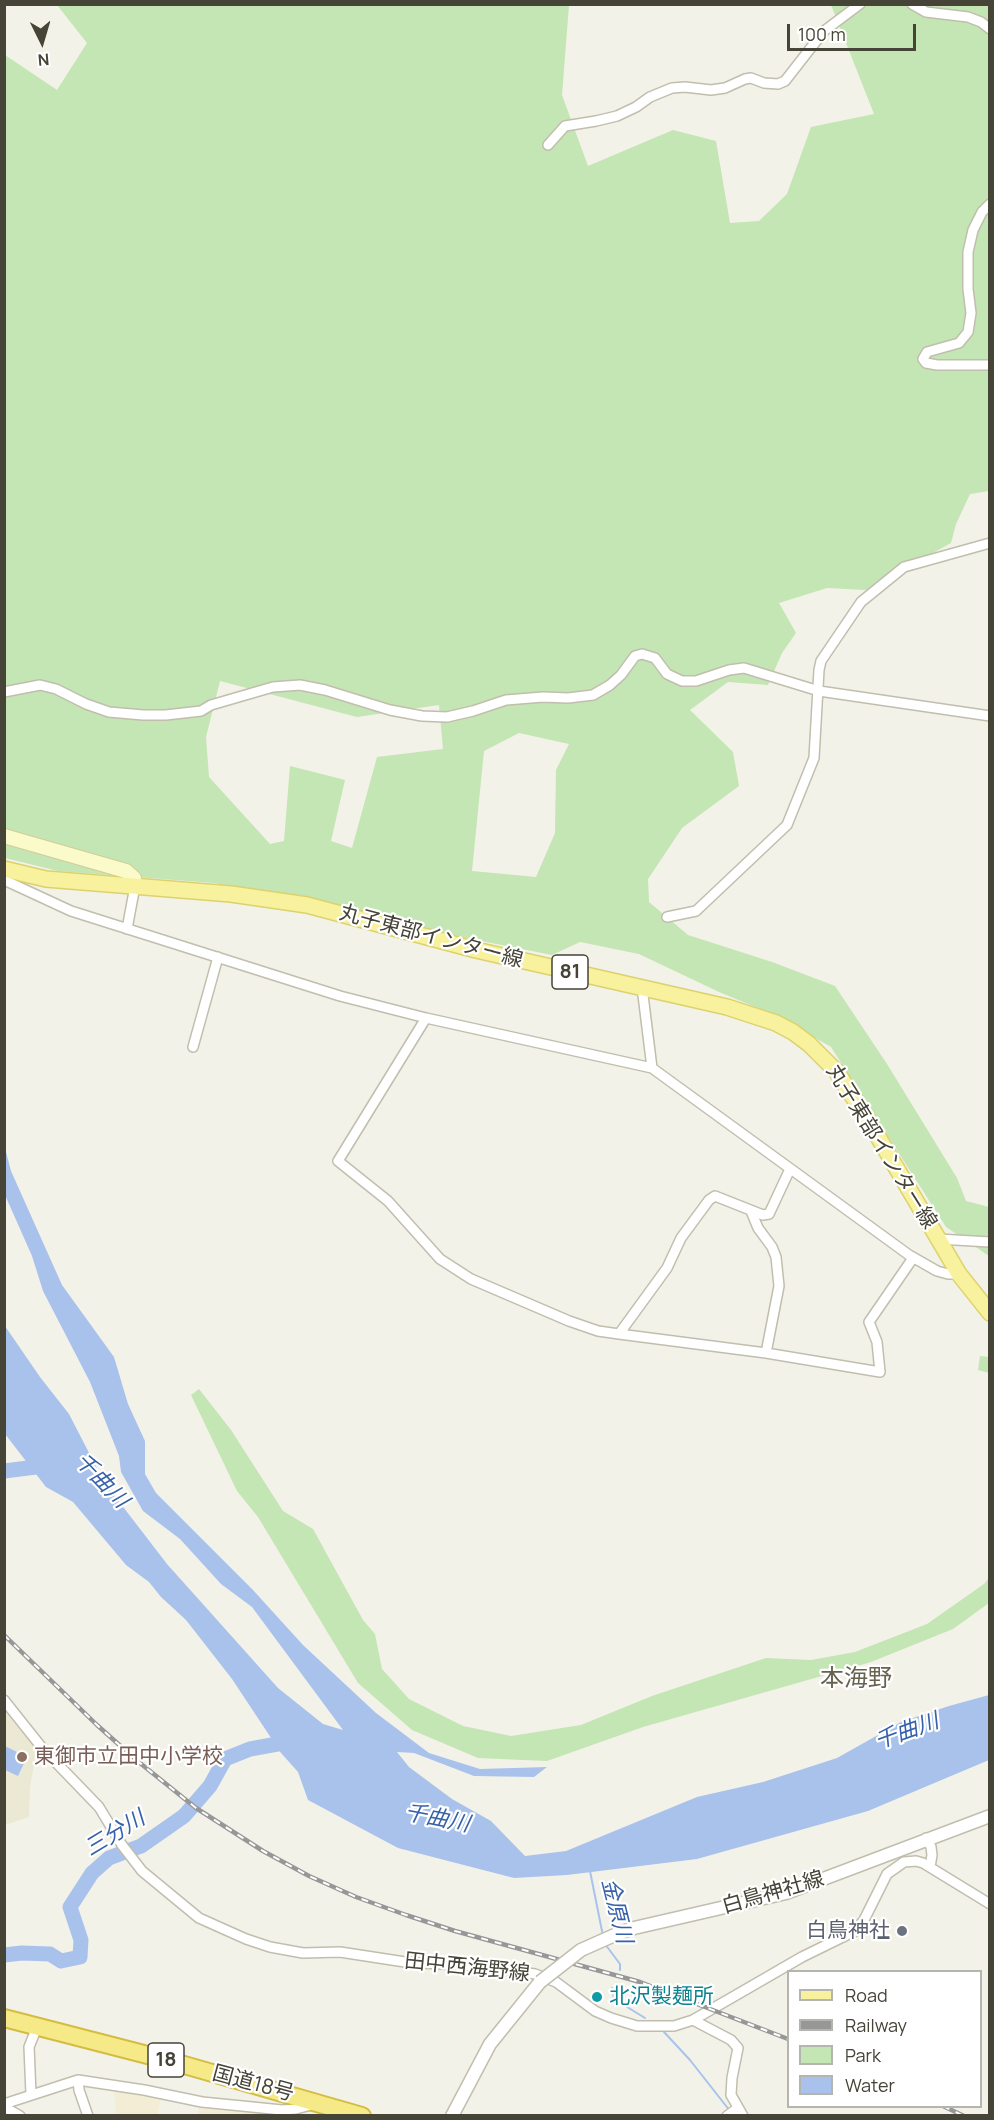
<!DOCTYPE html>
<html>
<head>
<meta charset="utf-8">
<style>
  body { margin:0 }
  #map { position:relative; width:994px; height:2120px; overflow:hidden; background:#f3f2e8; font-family:Manrope,sans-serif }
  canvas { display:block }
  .frame { position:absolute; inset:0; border:6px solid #464337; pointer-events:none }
  .legend { position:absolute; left:787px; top:1970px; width:195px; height:138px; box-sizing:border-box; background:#fff; border:2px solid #b5b4af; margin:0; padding:8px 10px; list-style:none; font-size:18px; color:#464337 }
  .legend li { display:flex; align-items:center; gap:12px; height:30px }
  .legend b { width:30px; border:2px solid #b5b4af }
  .north { position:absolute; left:12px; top:12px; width:60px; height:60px; -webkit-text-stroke:4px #fff; paint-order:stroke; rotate:175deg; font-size:16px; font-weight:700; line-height:24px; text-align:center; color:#464337 }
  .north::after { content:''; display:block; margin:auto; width:21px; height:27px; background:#464337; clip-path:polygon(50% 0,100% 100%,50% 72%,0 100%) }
  .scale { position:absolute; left:787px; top:24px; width:129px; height:27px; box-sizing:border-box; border:3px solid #464337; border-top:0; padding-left:8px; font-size:18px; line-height:21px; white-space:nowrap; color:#464337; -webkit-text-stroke:4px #fff; paint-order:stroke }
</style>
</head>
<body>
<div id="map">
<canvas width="994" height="2120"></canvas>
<div class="frame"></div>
<ul class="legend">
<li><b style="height:8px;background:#f8f19d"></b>Road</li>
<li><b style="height:8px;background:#979797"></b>Railway</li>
<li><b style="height:16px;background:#c4e5b4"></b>Park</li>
<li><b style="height:16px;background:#a9c2ec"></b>Water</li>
</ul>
<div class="north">N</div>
<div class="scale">100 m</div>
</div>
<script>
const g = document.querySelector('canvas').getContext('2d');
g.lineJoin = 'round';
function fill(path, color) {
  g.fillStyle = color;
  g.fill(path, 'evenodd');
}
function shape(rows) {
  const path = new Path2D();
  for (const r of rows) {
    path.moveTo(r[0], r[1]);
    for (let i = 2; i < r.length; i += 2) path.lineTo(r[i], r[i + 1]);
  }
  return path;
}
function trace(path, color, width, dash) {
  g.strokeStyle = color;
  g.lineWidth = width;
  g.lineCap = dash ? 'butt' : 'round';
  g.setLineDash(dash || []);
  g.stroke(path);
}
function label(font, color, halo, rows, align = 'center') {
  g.font = font + ' Manrope,"Noto Sans JP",sans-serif';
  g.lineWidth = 4.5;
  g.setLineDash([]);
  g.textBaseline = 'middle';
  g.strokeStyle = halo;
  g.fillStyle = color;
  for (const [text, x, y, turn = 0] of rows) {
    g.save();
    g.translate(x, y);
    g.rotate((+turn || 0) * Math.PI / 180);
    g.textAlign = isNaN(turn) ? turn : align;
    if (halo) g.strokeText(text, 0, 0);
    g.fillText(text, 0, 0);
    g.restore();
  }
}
fill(shape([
  [114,2090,161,2096,158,2115,116,2115],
  [200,2105,279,2113,278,2116,197,2116]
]), '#f3edd5');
fill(shape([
  [4,1700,43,1749,34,1765,30,1787,29,1817,5,1825]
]), '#ebe9d3');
fill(shape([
  [57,5,569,5,562,95,588,166,673,130,716,141,730,223,759,221,787,194,811,127,874,114,831,5,989,5,989,491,970,494,956,524,951,543,866,590,827,588,779,603,796,633,782,653,768,685,728,682,690,710,733,752,739,786,682,828,648,879,649,902,688,935,772,962,835,986,887,1064,957,1178,966,1201,989,1207,989,1256,946,1227,831,1047,777,1016,719,992,639,954,580,942,552,955,416,928,337,905,214,883,58,871,5,858,5,55,57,90,87,43],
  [220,681,357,717,439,705,443,749,377,757,352,848,331,841,345,780,290,766,284,841,270,844,209,777,206,737],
  [519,733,569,744,556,770,555,833,536,877,472,871,484,751],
  [980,1356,989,1357,989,1373,978,1370],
  [199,1389,231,1430,283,1511,313,1529,363,1620,375,1634,382,1669,409,1699,463,1726,511,1736,581,1725,652,1696,766,1658,811,1660,855,1652,927,1624,984,1584,989,1578,989,1603,953,1629,871,1662,643,1727,547,1761,478,1758,412,1730,358,1683,258,1517,237,1491,191,1395]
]), '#c4e5b4');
fill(shape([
  [5,1148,11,1171,62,1285,114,1357,128,1404,145,1441,145,1474,156,1493,253,1590,303,1645,376,1713,429,1753,480,1769,547,1767,534,1777,474,1776,414,1753,397,1752,409,1767,452,1799,491,1821,525,1856,566,1851,697,1797,763,1782,837,1758,901,1722,949,1706,989,1695,989,1760,868,1811,697,1859,567,1875,514,1878,398,1848,308,1800,298,1772,281,1753,232,1679,186,1620,161,1597,149,1582,126,1565,73,1502,46,1487,5,1434,5,1326,40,1377,69,1414,104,1482,167,1564,278,1688,323,1724,343,1730,252,1607,221,1584,180,1539,143,1511,121,1472,119,1456,90,1382,43,1291,32,1256,5,1195],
  [5,1746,27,1757,18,1776,5,1770]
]), '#a9c2ec');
trace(shape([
  [590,1871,603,1936],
  [605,1944,620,1964,620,1970],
  [612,1988,614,1999,645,2018],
  [664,2032,690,2060,730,2111]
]), '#a9c2ec', 2);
trace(shape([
  [4,1471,52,1465],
  [4,1955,22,1953,50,1954,61,1961,80,1957,81,1940,70,1907,92,1873,109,1858,141,1846,184,1816,210,1786,225,1759,250,1749,294,1741]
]), '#a9c2ec', 15);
const minor = shape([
  [912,4,926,12,968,17,981,22,990,29],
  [548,145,565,126,596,121,617,116,636,107,650,97,672,88,685,87,711,90,725,88,745,79,751,78,764,83,778,84,785,81,824,31,860,4],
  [990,204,982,212,973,230,968,252,968,289,971,313,968,332,959,343,927,352,923,359,926,363,937,365,990,365],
  [4,692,40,685,56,689,86,704,109,712,143,715,166,715,201,711,211,705,273,687,300,685,325,690,390,710,422,716,447,717,473,711,506,700,543,697,568,698,593,695,610,685,621,675,635,656,642,654,655,658,667,674,682,681,696,681,729,670,744,668,819,691,990,716],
  [4,880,71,911,340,996,426,1018,652,1068,909,1255,937,1271,948,1274,959,1274],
  [667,917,696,911,787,825,814,758,819,670,821,661,861,602,904,567,990,543],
  [127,929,135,886],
  [642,987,652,1068],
  [426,1018,338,1161,388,1201,440,1259,471,1279,569,1321,598,1331,619,1334,667,1268,681,1238,709,1200,715,1196,763,1215,769,1214,790,1169],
  [193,1047,218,957],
  [751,1211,758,1228,772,1247,776,1257,779,1286,766,1353],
  [938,1239,990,1242],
  [619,1334,766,1353,880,1372,877,1342,869,1322,913,1258],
  [4,1700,43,1749,99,1807,122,1845,142,1871,199,1918,246,1939,270,1947,303,1953,340,1952,405,1962,477,1966,535,1974,556,1982,595,2011,611,2018,637,2026,674,2026,693,2020,802,1957,855,1931,864,1920,887,1874,904,1862,916,1861,923,1863,990,1904],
  [926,1838,931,1847,932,1855,930,1867],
  [693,2020,731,2040,738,2048,732,2078,731,2095,743,2116],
  [78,2080,79,2090,88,2116],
  [31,2094,29,2047,37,2027],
  [4,2104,78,2080,144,2090,202,2102,282,2110,296,2109,311,2105],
  [4,2107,20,2116],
  [727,2116,738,2108]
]);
const tertiary = shape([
  [617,1934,634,1928,786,1893,990,1816],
  [452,2116,490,2044,540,1982]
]);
const secondary = shape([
  [4,836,126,871,134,878,135,886]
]);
const primary = shape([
  [4,869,46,879,231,894,307,905,476,950,727,1007,776,1023,793,1032,809,1044,836,1071,867,1118,959,1274,990,1313]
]);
const trunk = shape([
  [4,2018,167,2060,362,2116]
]);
trace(minor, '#c1beae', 12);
trace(tertiary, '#c1beae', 15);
trace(secondary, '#d0cd9a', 16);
trace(primary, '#dcd26d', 18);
trace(trunk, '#d3bc42', 20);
trace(minor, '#fff', 9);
trace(tertiary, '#fff', 12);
trace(secondary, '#fbfaca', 14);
trace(primary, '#f8f19d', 15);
trace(trunk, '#f6ea88', 16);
const rail = shape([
  [4,1635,97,1725,135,1759,196,1808,263,1851,309,1876,356,1897,406,1915,455,1931,640,1982,788,2039],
  [943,2106,964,2116]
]);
trace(rail, '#979797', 4.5);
trace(rail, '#fff', 2, [7]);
const tertiaryBridge = shape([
  [540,1982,581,1950,617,1934]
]);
trace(tertiaryBridge, '#c1beae', 15, []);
trace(tertiaryBridge, '#fff', 12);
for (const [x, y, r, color] of [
  [22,1757,6,"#8d6e63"],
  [902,1931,6,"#6b7280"],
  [597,1997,6,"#0f9aa8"]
]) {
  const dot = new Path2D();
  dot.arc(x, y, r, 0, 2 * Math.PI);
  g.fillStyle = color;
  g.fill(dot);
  trace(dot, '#fff', 2);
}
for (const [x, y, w] of [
  [570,972,36],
  [166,2060,36]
]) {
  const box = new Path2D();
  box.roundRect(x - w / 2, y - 17, w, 34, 4.5);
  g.fillStyle = '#fff';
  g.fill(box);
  trace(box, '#464337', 1.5);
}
label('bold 20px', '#464337', null, [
  ["81",570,972],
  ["18",166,2060]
]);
label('21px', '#464337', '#fff', [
  ["丸子東部インター線",431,937,15],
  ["丸子東部インター線",881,1147,58],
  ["白鳥神社線",773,1893,-16],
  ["田中西海野線",467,1968,6],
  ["国道18号",253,2084,15]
]);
label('21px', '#785e54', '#fff', [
  ["東御市立田中小学校",34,1757]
], 'left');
label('21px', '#5b616d', '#fff', [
  ["白鳥神社",890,1931]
], 'right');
label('21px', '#0d838f', '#fff', [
  ["北沢製麺所",609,1997]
], 'left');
label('italic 22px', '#3762ab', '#fff', [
  ["千曲川",101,1481,46],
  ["千曲川",907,1732,-20],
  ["千曲川",437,1819,11],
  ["三分川",115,1834,-31],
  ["金原川",616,1911,76]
]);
label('24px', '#68634f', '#fff', [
  ["本海野",856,1679]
]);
</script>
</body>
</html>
